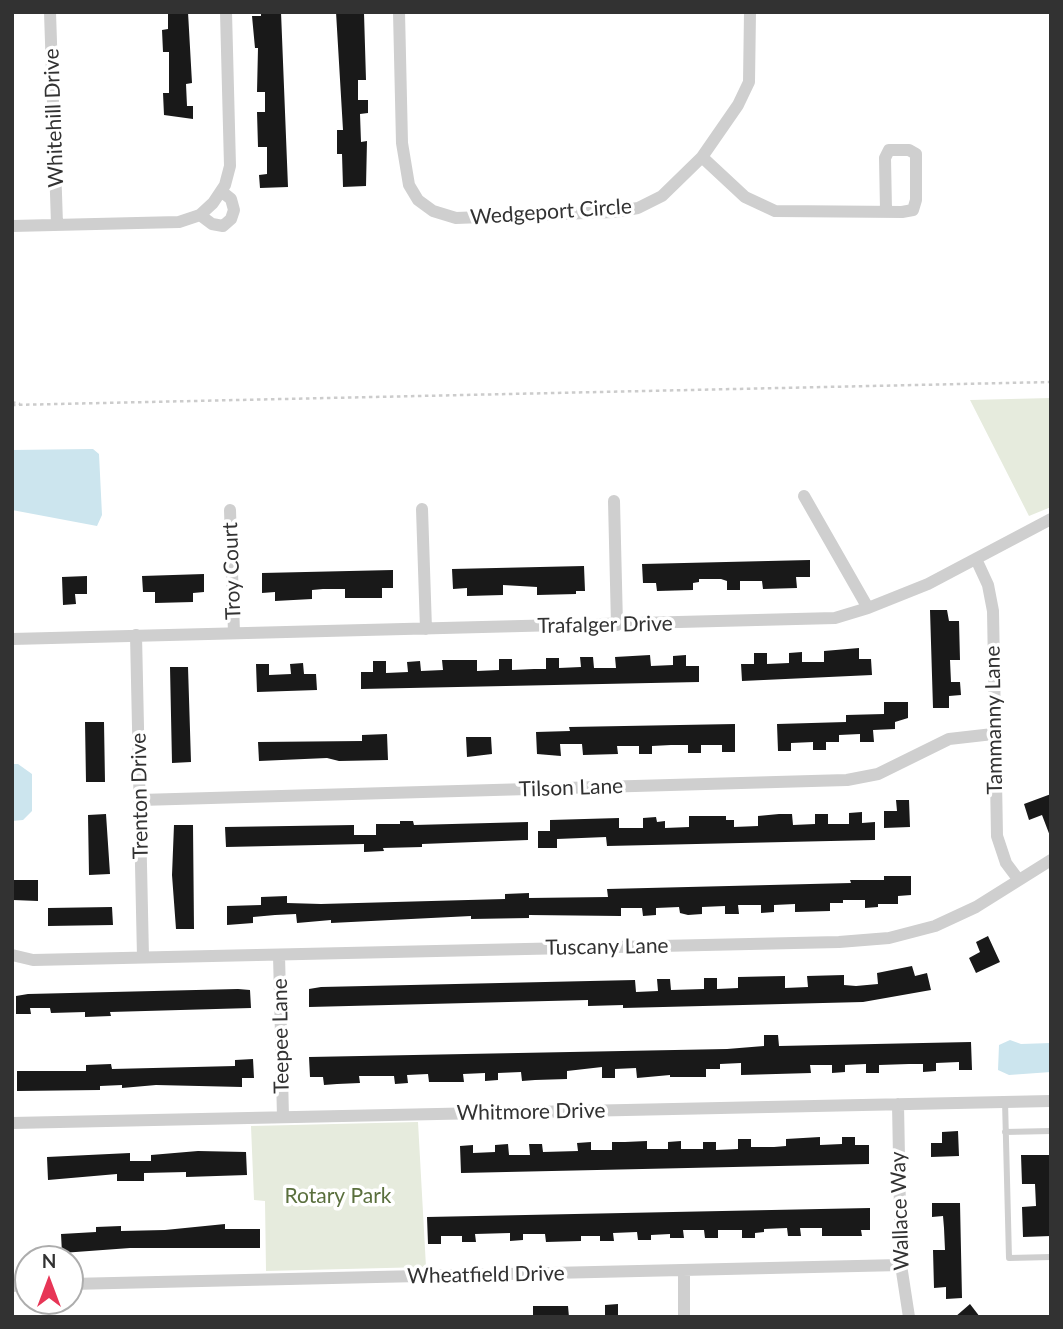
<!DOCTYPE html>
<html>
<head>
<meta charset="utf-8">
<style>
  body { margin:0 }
  #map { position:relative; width:1063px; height:1329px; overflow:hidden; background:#fff; font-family:Lato,sans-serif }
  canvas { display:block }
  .frame { position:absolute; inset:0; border:14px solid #323232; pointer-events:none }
  .north { position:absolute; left:14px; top:1245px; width:70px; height:70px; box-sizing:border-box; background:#fff; border:2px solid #adadad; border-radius:50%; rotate:0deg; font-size:19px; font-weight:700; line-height:28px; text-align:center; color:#323232 }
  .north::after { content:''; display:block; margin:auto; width:24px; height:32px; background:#e73556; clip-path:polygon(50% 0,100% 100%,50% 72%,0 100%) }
</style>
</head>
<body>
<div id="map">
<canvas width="1063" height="1329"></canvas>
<div class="frame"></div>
<div class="north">N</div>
</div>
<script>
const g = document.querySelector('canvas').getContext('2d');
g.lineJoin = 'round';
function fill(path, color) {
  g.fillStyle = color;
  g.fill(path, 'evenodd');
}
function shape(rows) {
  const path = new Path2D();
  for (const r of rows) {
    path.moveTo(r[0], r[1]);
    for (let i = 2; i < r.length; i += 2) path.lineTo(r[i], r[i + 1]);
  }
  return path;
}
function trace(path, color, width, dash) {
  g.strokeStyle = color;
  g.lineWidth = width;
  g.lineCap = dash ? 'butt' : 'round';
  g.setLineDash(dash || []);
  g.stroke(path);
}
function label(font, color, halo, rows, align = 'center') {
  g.font = font + ' Lato,sans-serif';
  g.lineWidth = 7;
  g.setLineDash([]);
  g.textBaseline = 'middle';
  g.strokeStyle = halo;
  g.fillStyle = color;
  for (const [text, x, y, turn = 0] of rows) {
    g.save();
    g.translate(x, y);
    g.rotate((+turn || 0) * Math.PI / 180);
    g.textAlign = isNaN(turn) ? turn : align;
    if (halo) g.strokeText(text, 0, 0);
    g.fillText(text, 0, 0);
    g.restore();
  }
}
fill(shape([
  [1051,398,1051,507,1029,516,970,400],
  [418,1122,426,1267,266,1271,265,1201,254,1200,251,1126]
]), '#e6ebdd');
fill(shape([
  [93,449,99,454,102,515,97,526,12,510,12,450],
  [12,764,18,764,32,774,32,811,23,820,12,821],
  [1010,1040,1021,1044,1051,1043,1051,1072,1009,1075,998,1070,999,1045]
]), '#cce5ee');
fill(shape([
  [168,12,188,12,192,83,186,84,187,106,193,106,193,119,164,115,163,93,169,93,169,52,163,52,162,30,168,29],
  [261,12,281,12,288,187,260,188,259,175,267,174,267,147,258,147,257,112,265,112,265,92,257,92,258,48,255,48,252,16,261,16],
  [336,12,364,13,366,80,358,80,358,100,368,100,368,113,360,114,361,142,367,141,366,186,343,187,342,154,337,154,337,130,343,130],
  [810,560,810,577,796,577,797,588,763,589,762,581,740,581,740,590,727,590,727,581,721,579,699,579,699,582,693,583,693,590,657,591,656,583,643,583,642,564],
  [584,566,585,591,576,591,576,594,537,595,537,587,503,585,503,595,467,596,467,588,453,589,452,569],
  [393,570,393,588,382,588,382,598,345,598,345,589,323,589,312,590,312,599,275,601,275,592,262,593,262,573],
  [204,574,204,592,193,593,193,602,155,603,155,592,143,592,142,576],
  [87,576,87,594,75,594,76,604,63,605,62,577],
  [930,610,947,610,949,621,959,621,960,660,950,660,951,682,960,682,961,695,949,696,949,708,933,708],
  [859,648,859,659,871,659,872,675,742,681,741,664,754,664,754,653,767,653,767,664,789,663,789,653,802,652,802,662,824,662,824,651],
  [650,655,651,666,673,665,673,656,686,655,686,666,699,666,699,682,361,689,361,672,373,672,373,661,386,661,386,673,408,672,407,662,420,661,421,671,443,670,442,660,477,660,477,671,499,670,499,659,512,659,512,670,534,669,546,669,546,658,559,658,559,668,581,667,580,657,593,657,594,668,616,668,615,657],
  [303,663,304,674,316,674,317,690,257,692,256,664,269,664,269,675,291,674,290,664],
  [170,667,188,667,191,762,172,763],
  [884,702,908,702,908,718,895,722,895,729,873,730,874,742,860,742,860,734,839,735,839,742,826,742,826,750,813,750,813,742,791,743,791,751,778,751,777,724,846,722,846,715,884,714],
  [85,722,104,722,105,782,86,782],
  [735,724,735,752,722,752,722,745,701,745,701,753,688,753,688,745,671,745,652,746,652,754,639,754,639,746,617,746,618,754,583,755,582,744,560,744,561,756,537,754,536,732,570,731,569,727],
  [387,734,388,760,339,761,327,758,259,761,258,742,362,741,362,735],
  [466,737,491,737,492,754,467,757],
  [1051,794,1051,836,1050,836,1042,815,1029,820,1024,804],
  [896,800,909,800,910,827,884,828,884,811,897,811],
  [862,812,862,823,875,822,875,840,607,846,606,837,557,839,557,848,538,848,538,831,550,831,550,820,619,818,619,828,643,828,643,818,656,817,657,822,665,821,665,828,689,827,689,816,726,816,726,820,734,820,734,827,758,826,758,816,779,814,792,814,793,825,815,824,815,814,828,814,828,824,849,824,849,813],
  [106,814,110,874,89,875,88,815],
  [400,821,413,821,414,825,528,822,528,840,422,844,422,847,383,848,384,851,364,852,364,844,226,847,225,827,354,825,354,835,376,835,376,824,400,824],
  [174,825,193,825,194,929,176,929,172,875],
  [884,876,911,876,911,895,898,896,898,904,878,904,878,907,865,908,865,900,843,900,843,903,830,903,830,911,795,912,795,904,774,905,774,912,761,913,761,905,738,905,739,914,725,914,725,906,702,907,702,914,688,915,680,913,679,907,656,908,656,915,643,916,642,908,621,908,621,916,529,915,529,918,471,919,471,916,331,923,331,920,297,923,296,914,275,915,253,917,253,923,227,925,227,906,261,905,261,897,287,896,287,903,321,904,505,899,505,894,529,893,529,898,608,897,607,889,851,883,850,880,884,880],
  [12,880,38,880,38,901,13,900],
  [112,907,113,925,48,926,48,908],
  [988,936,1000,962,976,973,969,958,980,952,976,942],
  [912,966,915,976,927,973,931,990,863,1002,623,1008,623,1005,588,1006,588,1000,309,1007,309,989,321,987,635,980,636,992,658,991,657,979,670,979,671,990,704,989,704,978,717,978,717,989,738,988,738,977,785,976,785,988,808,987,807,976,844,975,844,985,856,986,878,984,877,973],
  [238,989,250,990,251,1008,110,1012,111,1016,85,1017,85,1012,51,1013,50,1008,30,1008,31,1014,16,1014,16,996,28,994],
  [764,1035,778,1035,779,1046,971,1042,972,1070,959,1070,959,1062,936,1063,936,1071,923,1072,923,1064,909,1064,879,1065,879,1073,866,1073,866,1064,845,1065,845,1072,832,1073,832,1065,810,1065,811,1073,741,1075,741,1063,720,1064,720,1069,706,1069,706,1077,670,1077,670,1075,637,1078,636,1068,615,1069,615,1078,602,1078,602,1067,567,1071,567,1079,535,1080,522,1081,521,1072,498,1073,498,1080,485,1081,485,1073,463,1074,464,1082,429,1082,428,1074,407,1075,408,1083,395,1084,394,1076,359,1076,360,1083,337,1084,324,1085,323,1077,310,1077,309,1057,727,1049,764,1046],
  [253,1059,254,1078,242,1078,242,1087,156,1085,122,1088,122,1085,100,1086,100,1090,17,1091,17,1071,86,1071,86,1065,111,1064,112,1069,235,1066,235,1060],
  [958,1131,959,1156,931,1157,931,1143,942,1143,942,1132],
  [820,1137,820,1145,842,1144,842,1137,855,1137,855,1145,869,1145,869,1164,461,1173,460,1146,473,1145,473,1153,495,1152,495,1145,508,1144,509,1155,530,1155,529,1144,542,1144,543,1152,578,1151,577,1143,591,1142,591,1150,612,1150,612,1142,625,1142,647,1141,647,1149,668,1149,668,1142,681,1141,681,1149,703,1149,703,1142,716,1142,716,1150,738,1149,738,1139,751,1139,751,1147,774,1147,786,1146,786,1139],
  [198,1151,246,1152,247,1175,186,1177,186,1172,144,1173,144,1181,117,1181,117,1174,48,1180,47,1157,130,1153,130,1161,151,1161,151,1155],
  [1021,1155,1050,1155,1051,1236,1023,1237,1022,1207,1036,1206,1035,1184,1022,1184],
  [932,1203,960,1203,962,1298,946,1299,946,1287,934,1288,933,1250,945,1250,944,1228,943,1216,932,1217],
  [870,1208,870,1230,861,1230,862,1236,822,1236,822,1228,800,1228,801,1236,788,1236,787,1228,764,1229,764,1232,755,1233,755,1238,742,1238,742,1230,718,1230,718,1238,705,1238,704,1230,683,1230,684,1238,670,1238,670,1234,651,1235,651,1240,638,1240,637,1232,613,1233,614,1241,600,1241,600,1236,581,1236,581,1241,546,1242,545,1234,523,1234,523,1240,510,1241,510,1233,475,1234,476,1242,462,1242,462,1236,441,1236,441,1244,428,1244,427,1217],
  [225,1224,225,1229,260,1229,260,1248,130,1248,62,1253,61,1234,96,1232,96,1227,121,1226,121,1231,165,1230],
  [618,1304,618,1317,605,1317,605,1305],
  [970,1304,980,1317,955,1317],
  [533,1306,568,1306,569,1317,533,1317]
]), '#191919');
trace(shape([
  [12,402,20,404],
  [12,405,1051,382]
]), '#ccc', 2.5, [3.5, 3.5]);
trace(shape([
  [1005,1101,1009,1258,1051,1257],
  [1005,1132,1051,1131]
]), '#cfcfcf', 6);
trace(shape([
  [50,12,57,224],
  [399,12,402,143,409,185,418,200,433,211,456,218,614,212,638,208,662,196,702,157,738,105,749,82,750,12],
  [702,157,745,197,775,211,902,212,913,210,916,200,916,154,909,150,889,150,885,158,886,210],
  [200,215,212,224,223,226,231,219,234,210,231,199,221,191],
  [12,226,179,222,200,215,213,203,225,185,230,166,226,12],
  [804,496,868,608],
  [614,501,617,625],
  [422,509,426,629],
  [230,510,234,633],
  [976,559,988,585,993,611,997,836,1006,863,1018,879],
  [136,635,143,957],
  [12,639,835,618,868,608,928,584,1051,519],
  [140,800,847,780,878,774,949,739,993,734],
  [12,955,33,960,839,942,889,938,935,926,976,907,1051,860],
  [279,955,283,1117],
  [898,1104,901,1265,909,1317],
  [12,1123,1051,1101],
  [684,1270,684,1317],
  [70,1284,901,1265],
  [12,1286,28,1285]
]), '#cfcfcf', 12);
label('21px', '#323232', '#fff', [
  ["Whitehill Drive",54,118,-92],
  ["Wedgeport Circle",551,212,-4],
  ["Troy Court",232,571,-92],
  ["Trafalger Drive",605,625,-1],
  ["Tammanny Lane",994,720,-91],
  ["Tilson Lane",571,788,-2],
  ["Trenton Drive",140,796,-91],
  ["Tuscany Lane",607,947,-1],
  ["Teepee Lane",281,1036,-91],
  ["Whitmore Drive",531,1112,-1],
  ["Wallace Way",900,1211,-92],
  ["Wheatfield Drive",486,1275,-1]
]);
label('21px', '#5a6f3d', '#fff', [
  ["Rotary Park",338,1196]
]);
</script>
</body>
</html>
